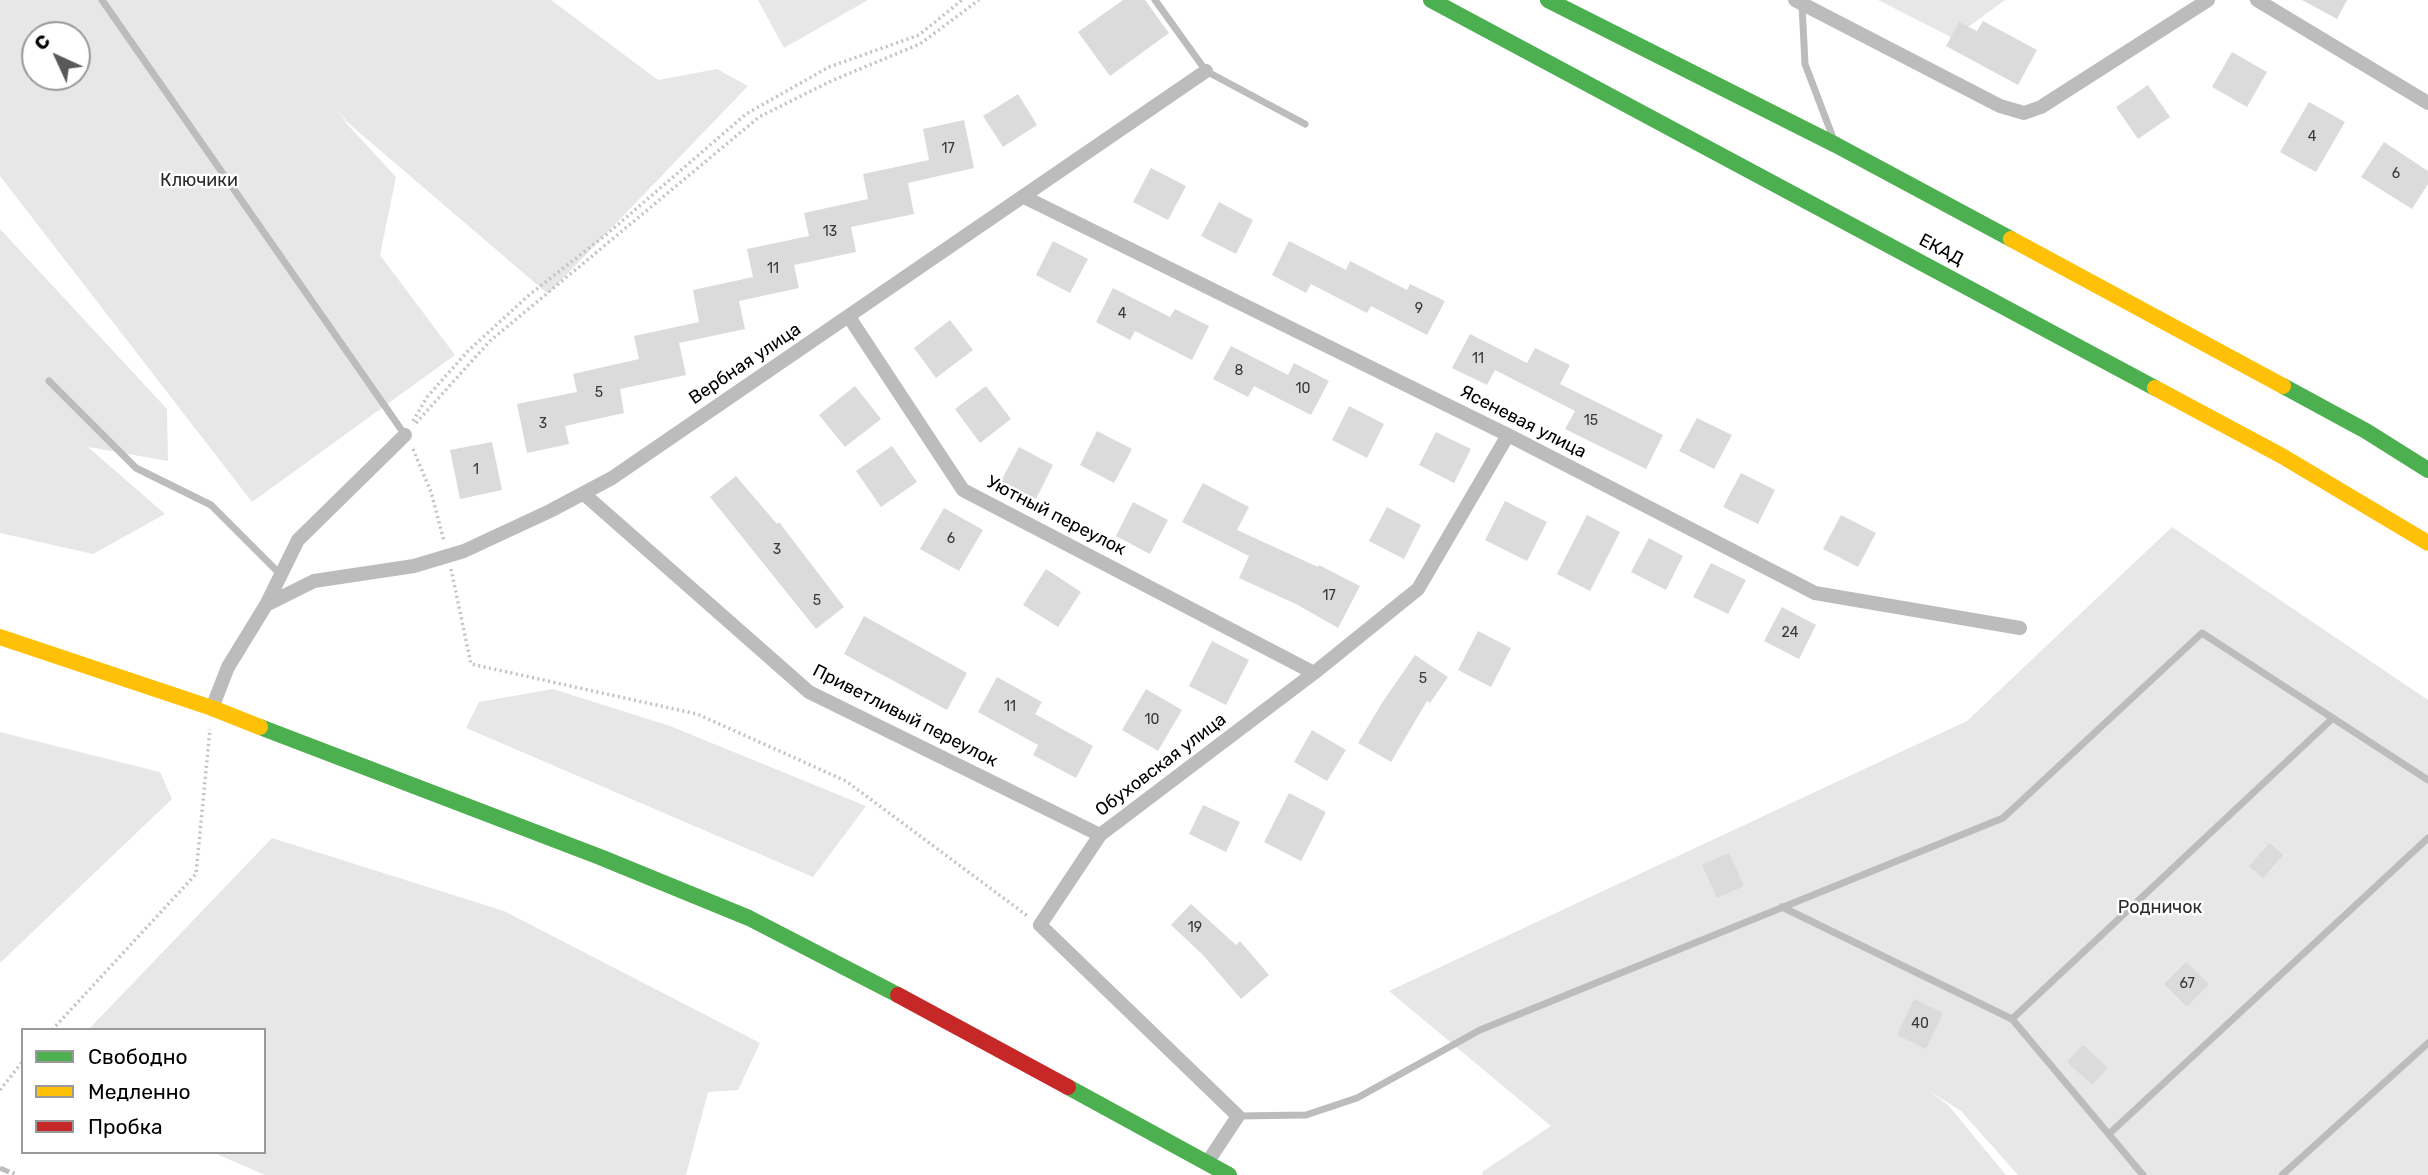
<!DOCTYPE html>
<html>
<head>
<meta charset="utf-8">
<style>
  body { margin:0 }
  #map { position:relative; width:2428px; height:1175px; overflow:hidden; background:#fff; font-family:Rubik,sans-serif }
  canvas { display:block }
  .legend { position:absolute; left:21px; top:1028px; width:245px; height:126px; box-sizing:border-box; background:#fff; border:2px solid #999; margin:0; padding:9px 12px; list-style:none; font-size:21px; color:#000 }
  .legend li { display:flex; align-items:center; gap:14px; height:35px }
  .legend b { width:35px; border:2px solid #999 }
  .north { position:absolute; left:21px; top:21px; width:70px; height:70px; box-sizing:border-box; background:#fff; border:2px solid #999; border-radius:50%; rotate:315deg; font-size:19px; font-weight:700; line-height:28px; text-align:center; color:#000 }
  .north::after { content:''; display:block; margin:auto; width:24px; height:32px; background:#595959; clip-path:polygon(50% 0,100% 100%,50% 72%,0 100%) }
</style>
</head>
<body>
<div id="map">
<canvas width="2428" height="1175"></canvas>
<ul class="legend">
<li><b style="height:9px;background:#4caf50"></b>Свободно</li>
<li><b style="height:9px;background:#ffc107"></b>Медленно</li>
<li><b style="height:9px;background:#c62828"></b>Пробка</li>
</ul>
<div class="north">С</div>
</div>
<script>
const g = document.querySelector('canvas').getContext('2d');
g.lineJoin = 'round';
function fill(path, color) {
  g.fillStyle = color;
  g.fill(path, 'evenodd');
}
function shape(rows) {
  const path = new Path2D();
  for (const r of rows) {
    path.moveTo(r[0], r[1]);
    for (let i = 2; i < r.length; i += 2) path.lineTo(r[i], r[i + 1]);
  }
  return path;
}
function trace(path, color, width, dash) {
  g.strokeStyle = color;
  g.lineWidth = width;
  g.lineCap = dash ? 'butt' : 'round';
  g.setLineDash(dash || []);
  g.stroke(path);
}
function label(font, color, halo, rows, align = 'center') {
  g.font = font + ' Rubik,sans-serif';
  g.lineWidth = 5;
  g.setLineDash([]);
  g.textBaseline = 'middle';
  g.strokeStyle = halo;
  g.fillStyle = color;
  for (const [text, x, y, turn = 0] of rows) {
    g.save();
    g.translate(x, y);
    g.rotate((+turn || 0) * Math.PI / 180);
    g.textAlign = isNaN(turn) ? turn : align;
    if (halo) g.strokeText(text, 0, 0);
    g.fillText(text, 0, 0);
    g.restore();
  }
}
fill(shape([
  [0,0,551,0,658,80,717,69,748,86,548,294,347,122,337,109,347,124,396,177,380,255,455,355,252,502,0,176],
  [35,35,77,35,77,77,35,77],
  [758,0,868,0,784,48],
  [1878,0,2005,0,1953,38],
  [0,229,167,409,168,461,88,447,165,514,93,554,0,533],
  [2172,527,2428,700,2428,1175,2018,1175,1961,1111,1929,1091,1948,1105,2006,1175,1483,1175,1482,1172,1551,1126,1389,991,1967,721],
  [553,689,670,726,866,806,813,877,466,728,479,702],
  [0,732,160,772,172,799,0,963],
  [272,838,504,911,760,1043,738,1090,708,1092,686,1175,265,1175,212,1152,264,1152,264,1030,88,1030]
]), '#e7e7e7');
fill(shape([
  [1123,0,1145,0,1169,33,1110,76,1078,32],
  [2302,0,2347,0,2337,19],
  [1983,21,2037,50,2018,85,1946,46,1959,22,1977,31],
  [2232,52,2267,72,2247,107,2212,87],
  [2148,85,2170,117,2138,139,2116,107],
  [1018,94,1037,125,1003,147,983,116],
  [2309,102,2345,122,2316,172,2280,152],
  [964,120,974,168,908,183,914,214,851,227,856,252,794,265,799,288,739,301,745,329,679,343,686,375,620,389,624,413,565,426,569,444,527,453,517,404,577,392,573,374,639,359,634,336,699,322,693,290,753,277,747,249,809,236,804,213,868,199,863,174,929,160,923,129],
  [2384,142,2428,171,2428,184,2412,209,2361,177],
  [1151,168,1186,186,1168,220,1133,202],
  [1219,202,1253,220,1236,254,1201,236],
  [1053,241,1088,259,1070,293,1036,275],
  [1289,241,1346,270,1350,261,1407,290,1410,284,1445,301,1427,335,1371,306,1367,313,1311,284,1306,293,1272,275],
  [1113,288,1170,317,1175,309,1209,326,1192,360,1135,331,1130,340,1096,322],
  [950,320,973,350,936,378,914,348],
  [1470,334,1527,363,1535,348,1570,365,1560,384,1663,435,1646,469,1565,429,1575,411,1495,370,1487,385,1452,368],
  [1231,346,1288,375,1294,363,1329,381,1311,415,1254,386,1248,397,1213,379],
  [855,386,881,419,845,447,819,415],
  [986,386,1011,419,980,443,955,409],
  [1349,406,1384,424,1367,458,1332,440],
  [1697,418,1732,435,1714,469,1679,451],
  [1097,431,1132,449,1114,483,1080,465],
  [1436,432,1471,449,1454,483,1419,465],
  [492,442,502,490,460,499,450,450],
  [892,446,917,482,881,507,856,471],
  [1019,447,1053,465,1036,499,1001,481],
  [1741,473,1775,490,1758,524,1723,507],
  [736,476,777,524,779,522,844,607,816,629,710,497],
  [1203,483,1249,507,1237,530,1318,567,1319,565,1360,586,1338,628,1298,605,1239,578,1249,556,1182,522],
  [1505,501,1547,522,1527,561,1485,540],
  [1133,502,1168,520,1150,554,1116,536],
  [1387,507,1421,525,1404,559,1369,541],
  [944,508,983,530,959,571,920,549],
  [1587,515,1620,532,1590,591,1557,574],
  [1841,515,1876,533,1858,567,1823,549],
  [1649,538,1683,556,1666,590,1631,572],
  [1711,563,1746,580,1728,614,1693,597],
  [1046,569,1081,592,1058,627,1023,605],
  [1782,607,1816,625,1799,659,1764,641],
  [864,616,967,673,947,710,844,654],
  [1478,631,1511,648,1491,687,1458,670],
  [1212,641,1249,660,1226,705,1189,686],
  [1415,655,1448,677,1430,703,1427,701,1391,762,1358,743,1382,703],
  [997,677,1042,702,1035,714,1093,746,1076,778,1033,755,1038,745,978,712],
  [1146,689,1182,710,1158,751,1122,730],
  [1312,730,1346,750,1327,781,1294,762],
  [1289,793,1326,812,1301,861,1264,842],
  [1203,805,1240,822,1226,852,1189,834],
  [2270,843,2283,855,2263,878,2249,866],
  [1729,853,1744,886,1717,898,1702,865],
  [1191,904,1236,945,1240,941,1269,975,1241,999,1203,955,1171,925],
  [2186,962,2209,984,2187,1007,2164,984],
  [1914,999,1943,1013,1926,1049,1897,1035],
  [2083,1045,2108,1068,2092,1085,2067,1062]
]), '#dbdbdb');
trace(shape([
  [413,421,427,397,468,351,529,295,607,234,746,114,829,67,919,35,962,0],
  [416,423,490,341,759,117,831,81,920,44,979,0],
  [413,449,431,492,444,541],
  [451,569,471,664,697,714,846,781,1029,917],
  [52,1030,196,874,210,729],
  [0,1090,23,1061]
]), '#c2c2c2', 3.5, [2, 3.5]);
trace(shape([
  [102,0,405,435],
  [1155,0,1206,71,1305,124],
  [1802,5,1805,64,1832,135],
  [49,381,136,468,211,505,280,574],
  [1782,907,2012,1019,2143,1175],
  [2012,1019,2333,718],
  [1238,1116,1306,1115,1357,1098,1480,1030,2003,818,2202,633,2428,780],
  [2109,1134,2428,838],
  [2282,1175,2428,1043]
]), '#bcbcbc', 7);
trace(shape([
  [1795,0,2000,106,2024,113,2041,107,2208,0],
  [2257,0,2428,103],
  [1024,197,1508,435,1815,593,2020,628],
  [849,317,963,490,1314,673],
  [584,494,809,692,1100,835],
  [266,605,314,581,414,566,464,551,550,511,612,478,1206,71],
  [212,708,228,667,266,605,298,540,405,435],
  [1207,1163,1238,1116,1040,925,1100,835,1314,673,1418,589,1508,435]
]), '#bcbcbc', 14);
trace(shape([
  [1431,0,2155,388],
  [1548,0,1836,145,2011,239],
  [2283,386,2366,431,2428,470],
  [260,727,600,857,749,918,898,995],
  [1068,1087,1229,1175]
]), '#4caf50', 16);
trace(shape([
  [2011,239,2283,386],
  [2155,388,2282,456,2428,543],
  [0,637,212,708,260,727]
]), '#ffc107', 16);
trace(shape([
  [898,995,1068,1087]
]), '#c62828', 16);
trace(shape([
  [0,1168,16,1175]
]), '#bcbcbc', 5, [10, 3.5, 2, 3.5]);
label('14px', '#373737', null, [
  ["4",2312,137],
  ["17",948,149],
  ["6",2396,174],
  ["13",830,232],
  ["11",773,269],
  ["9",1419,309],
  ["4",1122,314],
  ["11",1478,359],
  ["8",1239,371],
  ["10",1303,389],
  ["5",599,393],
  ["15",1591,421],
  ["3",543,424],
  ["1",476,470],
  ["6",951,539],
  ["3",777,550],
  ["17",1329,596],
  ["5",817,601],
  ["24",1790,633],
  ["5",1423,679],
  ["11",1010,707],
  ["10",1152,720],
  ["19",1195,928],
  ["67",2187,984],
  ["40",1920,1024]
]);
label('18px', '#2b2b2b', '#fff', [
  ["Ключики",199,181],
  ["Родничок",2160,908]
]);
label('18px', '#000', '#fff', [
  ["ЕКАД",1941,250,28],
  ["Вербная улица",745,364,-34],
  ["Ясеневая улица",1523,422,27],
  ["Уютный переулок",1056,516,27],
  ["Приветливый переулок",905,716,27],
  ["Обуховская улица",1161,765,-37]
]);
</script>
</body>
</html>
